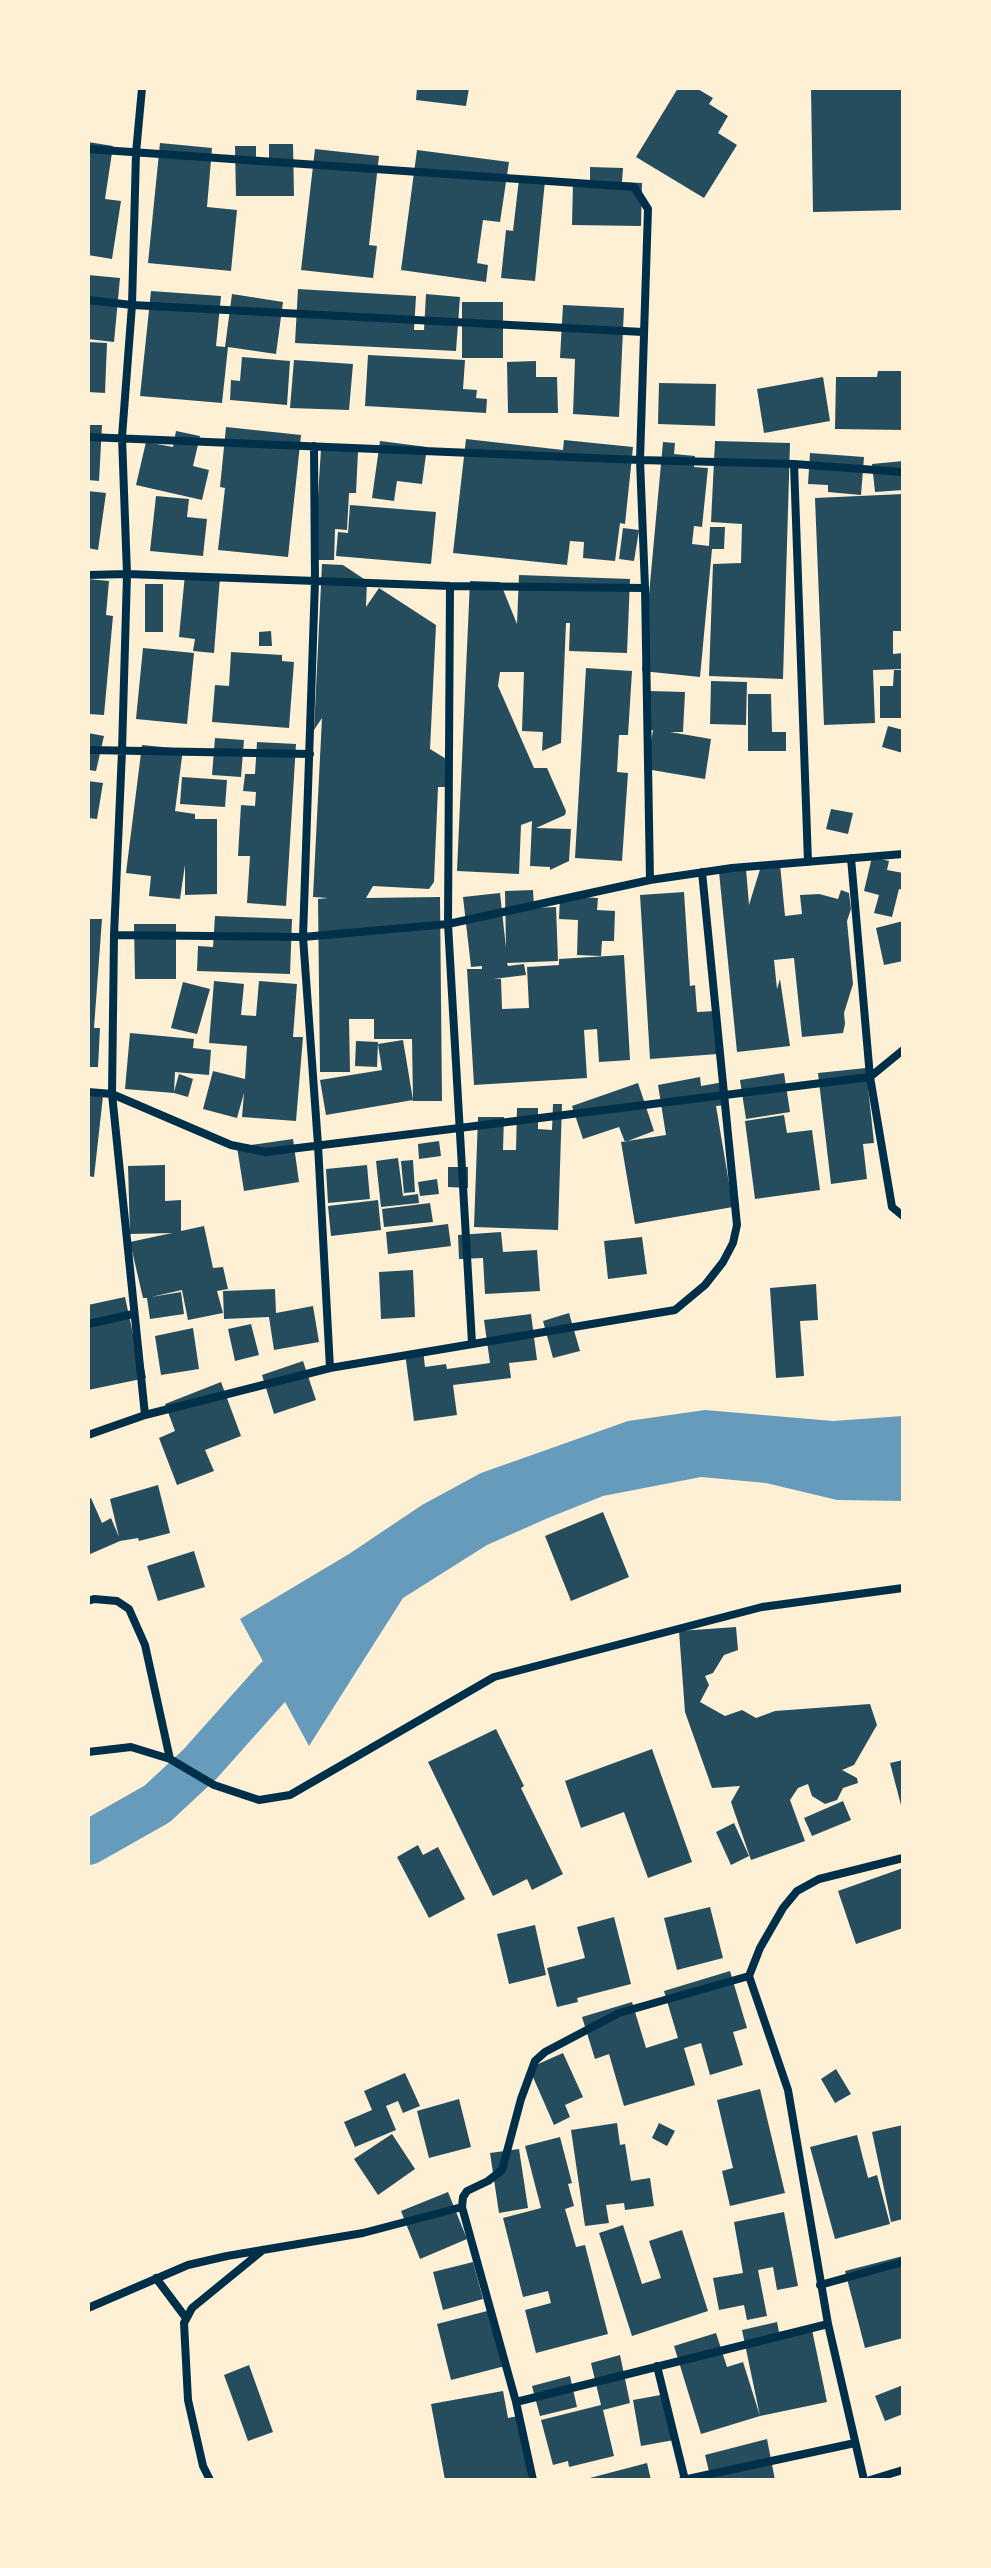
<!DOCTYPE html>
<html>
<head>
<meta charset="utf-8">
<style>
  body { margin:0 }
  #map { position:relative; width:991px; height:2568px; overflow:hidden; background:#fdf0d5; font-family:"Sofia Sans Condensed",sans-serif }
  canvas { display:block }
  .frame { position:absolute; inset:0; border:90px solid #fdf0d5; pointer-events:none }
</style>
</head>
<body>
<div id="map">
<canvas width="991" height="2568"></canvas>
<div class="frame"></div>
</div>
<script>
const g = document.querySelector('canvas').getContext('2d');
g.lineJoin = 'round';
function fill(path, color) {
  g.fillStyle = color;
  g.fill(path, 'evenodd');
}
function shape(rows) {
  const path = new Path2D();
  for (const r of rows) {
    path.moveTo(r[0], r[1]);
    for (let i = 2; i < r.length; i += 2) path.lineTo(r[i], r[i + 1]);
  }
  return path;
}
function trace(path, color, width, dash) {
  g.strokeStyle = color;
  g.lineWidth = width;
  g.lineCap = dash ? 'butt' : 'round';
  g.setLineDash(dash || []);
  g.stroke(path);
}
fill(shape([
  [705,1410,833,1421,903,1416,903,1501,837,1500,766,1483,701,1477,603,1496,548,1518,487,1545,403,1598,309,1746,240,1619,349,1554,422,1505,481,1473,628,1421]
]), '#669bbc');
trace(shape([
  [88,1843,157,1804,200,1764,274,1681,317,1639]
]), '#669bbc', 44);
fill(shape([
  [417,88,469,88,466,106,416,100],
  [678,88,696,88,713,98,709,104,728,116,718,133,737,145,704,198,636,157],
  [811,88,903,88,903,210,813,212],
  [88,142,113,146,105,199,121,201,112,259,88,255],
  [160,143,212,148,207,207,237,210,231,271,148,263],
  [269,144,293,144,294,196,236,196,235,146,256,146,256,158,269,158],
  [315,149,379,156,369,245,377,246,373,278,301,270],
  [417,150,509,162,500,222,483,220,477,263,488,265,486,282,401,270],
  [590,167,623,168,622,182,642,183,641,226,572,225,573,182,590,183],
  [519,179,545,181,535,281,501,278,506,230,513,231],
  [88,275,120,278,114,342,88,339],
  [298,289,416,296,414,330,424,330,426,294,460,297,456,351,295,343],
  [151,291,221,296,216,346,225,347,232,294,283,302,276,354,228,347,222,403,140,396],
  [462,302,503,302,503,358,462,358],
  [563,305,624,308,619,417,573,414,575,359,560,358],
  [88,342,107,343,105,393,88,392],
  [368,355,465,360,463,389,477,390,476,398,487,399,486,413,365,406],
  [242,357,290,361,287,405,230,400,231,380,240,381],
  [294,360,353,364,349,410,290,408],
  [536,361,536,377,557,377,558,413,508,413,507,362],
  [878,371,903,371,903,430,835,429,836,377,877,377],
  [823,377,830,421,764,433,757,389],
  [659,383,716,384,715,426,658,424],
  [88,425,102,425,99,481,88,480],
  [226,427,301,435,288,557,218,550,225,488,220,487],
  [176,431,200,436,193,466,209,470,202,500,136,485,146,442,173,447],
  [466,439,563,450,564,440,633,447,625,524,620,523,615,561,583,558,584,542,570,541,567,565,453,553],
  [380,441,427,447,422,484,397,481,394,501,372,498],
  [715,441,790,443,783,679,709,676,713,564,741,563,742,524,711,522],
  [663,442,675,443,674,454,695,456,694,467,708,468,702,527,694,526,692,544,709,546,710,527,725,527,724,549,712,549,700,677,642,671],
  [321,449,358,451,356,493,349,493,347,530,335,529,334,560,314,560],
  [810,453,864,457,861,495,828,492,828,485,808,484],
  [903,461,903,490,875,492,872,464],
  [88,491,106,493,98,550,88,548],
  [903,494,903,631,893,631,893,654,903,653,903,669,873,670,875,723,824,725,815,498],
  [156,496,189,499,187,517,207,519,203,556,150,551],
  [350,505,436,512,431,564,336,556,338,532,348,533],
  [623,528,639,530,634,561,619,559],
  [322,564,343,565,367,581,366,607,379,588,436,625,430,749,448,760,446,787,438,787,434,882,429,889,373,886,366,898,440,897,442,1101,413,1101,412,1039,374,1039,374,1019,349,1019,350,1072,320,1072,318,899,328,898,313,897,322,718,314,730],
  [185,574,220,577,214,653,193,651,195,639,179,637],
  [519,575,630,579,627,653,569,651,570,623,566,623,561,743,542,751,543,732,522,731,524,672,500,672,498,686,534,768,547,768,566,811,565,815,536,828,571,829,569,861,550,870,550,867,530,866,532,821,521,825,519,874,457,871,470,581,500,582,517,624],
  [88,579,109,581,106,615,113,616,104,715,88,714],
  [145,584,163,584,163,632,145,632],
  [271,631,272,646,259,646,259,632],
  [143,648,194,653,187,724,136,719],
  [231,652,282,655,282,661,294,662,289,728,212,722,215,685,229,686],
  [586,668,632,671,628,735,619,735,617,772,628,773,622,861,575,858],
  [894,670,903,670,903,718,880,718,880,686,893,686],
  [711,681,747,682,746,725,710,724],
  [650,691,685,692,683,732,670,732,711,739,705,779,646,769,653,730,648,730],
  [748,694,771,694,772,732,786,732,786,751,748,751],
  [888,726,903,730,903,753,882,747],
  [88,733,104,736,96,771,88,770],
  [215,738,244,740,241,777,212,775],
  [257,742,296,744,286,906,247,903,250,856,238,856,241,805,255,806,256,792,243,791,245,774,255,774],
  [142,745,183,749,175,811,195,814,195,819,217,819,217,894,185,895,185,865,180,899,149,896,151,876,126,873],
  [182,777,227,780,225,807,180,804],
  [88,781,103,783,97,819,88,818],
  [831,809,853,813,848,834,826,829],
  [872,857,889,861,887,870,903,873,903,890,899,889,892,917,874,913,879,895,864,891],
  [780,864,785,916,802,914,800,895,819,894,838,899,841,890,849,893,851,909,847,921,853,984,844,1013,845,1024,843,1033,802,1037,794,958,774,960,777,989,780,979,790,1046,737,1052,719,872,746,869,749,905,761,866],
  [533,890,534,908,556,907,558,961,507,963,508,966,524,964,526,975,493,979,501,979,502,1009,529,1008,527,967,559,965,559,959,624,955,630,1060,599,1062,597,1029,584,1030,587,1078,474,1085,467,969,482,969,482,966,471,967,463,897,500,893,506,948,505,891],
  [684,892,690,986,695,985,697,1012,716,1011,718,1054,650,1059,640,895],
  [560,896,598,898,597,910,615,911,614,941,602,941,601,956,577,955,578,920,559,919],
  [215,916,292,919,290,974,197,971,198,946,213,947],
  [88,919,102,919,94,1028,100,1028,98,1067,88,1067],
  [903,921,903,961,884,965,876,928],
  [134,924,176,924,176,979,135,979],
  [214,981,244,984,241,1015,256,1016,259,981,297,984,293,1037,303,1037,296,1121,242,1117,244,1093,237,1118,203,1109,213,1071,245,1079,247,1046,209,1043],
  [183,982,210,989,197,1034,171,1028],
  [130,1033,194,1039,193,1048,211,1050,209,1075,175,1072,174,1092,179,1074,193,1079,188,1097,174,1093,125,1089],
  [403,1040,413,1100,326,1115,320,1080,382,1070,378,1044],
  [356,1041,378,1042,377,1067,355,1066],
  [866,1068,874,1143,863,1144,867,1179,831,1184,818,1073],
  [784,1073,790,1112,746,1119,740,1080],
  [700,1077,701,1086,724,1082,728,1105,716,1106,733,1207,635,1224,621,1142,666,1135,658,1085],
  [638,1083,654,1131,625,1142,619,1127,583,1139,572,1106],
  [88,1094,103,1096,94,1177,88,1176],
  [553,1104,562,1104,558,1230,474,1227,478,1117,504,1117,503,1150,516,1150,517,1108,538,1108,538,1129,552,1130],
  [784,1115,787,1133,812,1130,820,1190,755,1199,745,1121],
  [293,1139,299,1182,244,1191,237,1147],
  [439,1141,441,1156,419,1159,418,1144],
  [398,1158,403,1196,418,1194,419,1203,381,1207,376,1161],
  [413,1160,415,1192,404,1193,401,1161],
  [165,1165,165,1201,181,1200,181,1231,204,1226,213,1268,223,1267,228,1289,217,1291,223,1313,188,1320,182,1290,151,1297,181,1292,184,1314,150,1319,147,1298,143,1298,130,1242,172,1233,130,1234,128,1166],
  [367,1165,370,1199,328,1203,326,1169],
  [448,1167,468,1167,468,1188,448,1187],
  [437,1179,439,1194,420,1196,418,1182],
  [378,1200,381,1230,331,1236,328,1206],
  [430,1203,433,1222,384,1227,382,1209],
  [448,1224,451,1246,388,1254,386,1232],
  [501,1232,503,1252,537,1250,540,1291,485,1294,483,1258,459,1259,458,1235],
  [642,1237,647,1274,608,1279,604,1241],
  [413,1270,415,1317,381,1319,379,1272],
  [816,1284,818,1320,800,1321,804,1376,776,1378,770,1288],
  [275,1289,276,1313,313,1306,319,1342,274,1350,269,1317,224,1319,223,1291],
  [125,1297,134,1339,138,1338,146,1378,88,1390,88,1305],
  [569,1313,580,1351,553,1358,543,1321],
  [531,1314,537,1360,509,1363,511,1378,453,1385,457,1415,414,1421,405,1353,423,1350,425,1367,446,1364,447,1369,490,1363,484,1320],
  [251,1324,259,1355,235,1361,228,1329],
  [193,1328,199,1369,161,1375,155,1336],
  [303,1361,316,1400,274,1414,262,1375],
  [221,1382,241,1436,205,1450,214,1471,177,1485,159,1438,175,1431,165,1404],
  [158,1485,170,1533,139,1541,138,1538,120,1541,88,1555,88,1499,91,1498,102,1523,111,1518,119,1537,110,1499],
  [603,1512,629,1577,571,1601,545,1536],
  [194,1551,205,1587,158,1601,147,1566],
  [736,1627,738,1650,724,1655,713,1673,705,1676,709,1685,700,1702,725,1716,742,1710,756,1718,775,1711,870,1704,877,1725,854,1765,842,1770,857,1778,858,1783,843,1788,837,1800,825,1804,812,1796,808,1784,798,1788,790,1800,805,1841,751,1860,731,1802,740,1786,712,1788,685,1712,679,1631],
  [496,1729,524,1786,521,1788,563,1874,532,1890,527,1879,493,1896,428,1762],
  [652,1749,692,1862,648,1878,624,1812,581,1828,565,1781],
  [903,1760,903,1809,902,1809,890,1763],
  [843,1801,851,1820,812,1836,804,1818],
  [734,1823,749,1856,731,1865,716,1832],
  [418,1845,423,1855,438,1847,465,1899,429,1918,397,1857],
  [903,1868,903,1928,856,1944,838,1891],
  [710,1907,723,1958,677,1970,664,1918],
  [614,1917,631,1984,577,1998,578,2002,557,2007,547,1968,585,1958,577,1927],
  [535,1925,546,1975,509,1984,497,1934],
  [730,1971,747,2028,733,2032,743,2065,710,2075,701,2043,684,2048,695,2085,624,2106,609,2054,595,2059,582,2017,632,2002,646,2048,678,2038,664,1991],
  [563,2053,583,2097,565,2105,570,2117,554,2125,529,2068],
  [836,2069,851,2094,835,2103,821,2079],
  [405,2073,420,2106,403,2113,398,2101,386,2106,396,2130,355,2147,344,2122,372,2110,364,2091],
  [760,2089,785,2193,730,2206,722,2171,733,2168,717,2100],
  [459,2099,471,2147,429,2158,417,2111],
  [617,2123,620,2145,625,2144,631,2181,650,2178,654,2206,625,2210,624,2203,606,2205,609,2223,585,2226,571,2130],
  [659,2123,675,2131,667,2146,652,2138],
  [903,2125,903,2219,891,2222,872,2132],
  [392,2134,415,2169,378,2195,354,2159],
  [857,2135,868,2178,877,2175,890,2224,835,2239,810,2147],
  [560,2137,572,2183,568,2184,574,2206,565,2209,576,2247,585,2245,608,2334,536,2353,525,2310,551,2303,548,2291,523,2297,503,2218,541,2208,525,2146],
  [519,2149,528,2208,499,2213,490,2153],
  [448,2192,467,2239,420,2259,401,2211],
  [784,2212,798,2286,777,2290,773,2267,758,2270,767,2316,747,2320,744,2305,719,2310,713,2278,743,2273,734,2222],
  [623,2225,642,2284,661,2278,649,2241,682,2230,708,2311,632,2336,599,2233],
  [903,2256,903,2338,865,2348,845,2271],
  [473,2262,483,2299,443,2310,433,2272],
  [491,2310,505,2366,451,2380,437,2324],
  [777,2322,779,2332,811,2325,827,2402,760,2416,742,2330],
  [716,2333,727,2367,743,2362,760,2416,701,2434,674,2346],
  [620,2355,630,2403,603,2410,614,2456,569,2467,568,2461,553,2465,541,2420,601,2405,591,2363],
  [249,2365,273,2432,248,2441,224,2375],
  [570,2376,577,2407,540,2416,532,2386],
  [903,2385,903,2414,885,2421,875,2396],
  [503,2391,508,2418,518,2416,529,2480,445,2480,431,2404],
  [666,2394,674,2440,641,2446,633,2400],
  [767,2439,775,2480,711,2480,705,2455],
  [647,2463,651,2480,586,2480,586,2479]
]), '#264d5e');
trace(shape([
  [142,88,136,153,132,305,122,437,127,574,122,751,114,935,112,1094,145,1415],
  [88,149,634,187,648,209,640,460,645,588,650,880],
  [88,300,132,305,643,332],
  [88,437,640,460,794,464,903,472],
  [314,446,315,581,303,937,318,1145,330,1368],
  [794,464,808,862],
  [88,575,127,574,450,586,645,588],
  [450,586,448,924,472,1343],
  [88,750,310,754],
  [851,858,870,1077,892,1207,903,1216],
  [114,935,303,937,448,924,650,880,732,868,903,854],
  [88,1092,112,1094,231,1145,266,1152,870,1077,903,1050],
  [88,1324,133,1314],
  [88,1435,145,1415,330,1368,675,1310,705,1285,723,1262,733,1243,737,1225,702,872],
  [88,1601,94,1599,117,1601,129,1609,145,1645,170,1759],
  [88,1752,131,1747,170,1759,214,1785,259,1800,290,1795,494,1677,762,1607,903,1588],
  [156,2278,186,2318],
  [820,2285,903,2262],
  [88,2308,188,2265,227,2256,363,2233,462,2207],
  [657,2366,685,2480],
  [516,2402,828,2324],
  [210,2480,203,2466,188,2400,184,2323,192,2308,263,2250],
  [533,2480,516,2402,462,2207,463,2197,467,2191,488,2181,502,2170,521,2099,535,2061,545,2052,619,2013,749,1976],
  [683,2480,855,2443],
  [864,2480,828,2324,788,2090,749,1976,760,1948,783,1908,797,1891,819,1879,903,1858],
  [870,2480,903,2470]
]), '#003049', 8);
</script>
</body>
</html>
